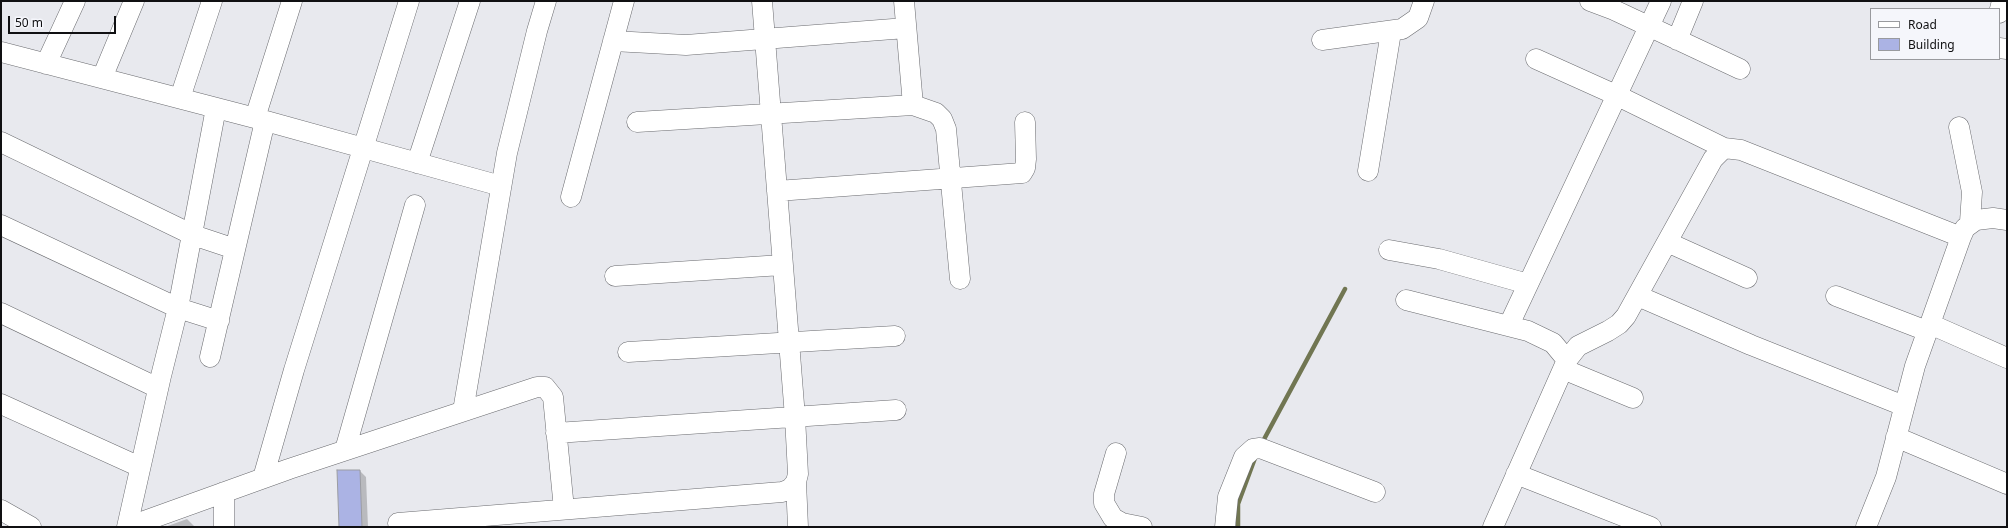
<!DOCTYPE html>
<html>
<head>
<meta charset="utf-8">
<style>
  body { margin:0 }
  #map { position:relative; width:2008px; height:528px; overflow:hidden; background:#e8e9ee; font-family:"Noto Sans",sans-serif }
  canvas { display:block }
  .frame { position:absolute; inset:0; border:2px solid #101012; pointer-events:none }
  .legend { position:absolute; left:1870px; top:8px; width:130px; height:52px; box-sizing:border-box; background:#f5f6fb; border:1px solid #999a9e; margin:0; padding:5px 7px; list-style:none; font-size:12px; color:#101012 }
  .legend li { display:flex; align-items:center; gap:8px; height:20px }
  .legend b { width:20px; border:1px solid #999a9e }
  .scale { position:absolute; left:8px; top:16px; width:108px; height:18px; box-sizing:border-box; border:2px solid #101012; border-top:0; padding-left:5px; font-size:12px; line-height:14px; white-space:nowrap; color:#101012; -webkit-text-stroke:3px #f5f6fb; paint-order:stroke }
</style>
</head>
<body>
<div id="map">
<canvas width="2008" height="528"></canvas>
<div class="frame"></div>
<ul class="legend">
<li><b style="height:5px;background:#fff"></b>Road</li>
<li><b style="height:11px;background:#abb3e4"></b>Building</li>
</ul>
<div class="scale">50 m</div>
</div>
<script>
const g = document.querySelector('canvas').getContext('2d');
g.lineJoin = 'round';
function fill(path, color) {
  g.fillStyle = color;
  g.fill(path, 'evenodd');
}
function shape(rows) {
  const path = new Path2D();
  for (const r of rows) {
    path.moveTo(r[0], r[1]);
    for (let i = 2; i < r.length; i += 2) path.lineTo(r[i], r[i + 1]);
  }
  return path;
}
function trace(path, color, width, dash) {
  g.strokeStyle = color;
  g.lineWidth = width;
  g.lineCap = dash ? 'butt' : 'round';
  g.setLineDash(dash || []);
  g.stroke(path);
}
fill(shape([
  [360,471,366,477,368,527,340,527],
  [187,519,195,527,165,527]
]), '#0003');
trace(shape([
  [1262,443,1345,289],
  [1238,527,1238,504,1255,458]
]), '#717652', 4.5);
const building = shape([
  [337,470,360,470,362,527,339,527,337,470]
]);
fill(building, '#abb3e4');
trace(building, '#9b9ca1', 1);
const minor = shape([
  [904,1,913,105],
  [1590,1,1614,10,1740,69],
  [1999,13,2002,1],
  [1322,40,1402,29,1418,18,1424,1],
  [1677,40,1693,1],
  [613,41,686,45,906,28],
  [1999,48,2007,49],
  [1,52,255,118,501,186],
  [1536,59,1616,95,1724,148],
  [46,64,75,1],
  [102,78,134,1],
  [180,98,212,1],
  [255,118,292,1],
  [637,122,913,105,936,113,942,119,946,129,960,279],
  [1959,127,1972,192,1970,222],
  [1,142,193,235,235,249],
  [417,163,470,1],
  [1368,171,1391,32],
  [777,191,1022,173,1025,168,1026,159,1025,122],
  [571,197,624,1],
  [1,225,178,308,219,321],
  [1667,242,1747,278],
  [1389,250,1439,259,1528,284],
  [615,276,782,265],
  [1638,296,1751,345,1904,406],
  [1836,296,1927,331],
  [1406,300,1528,331,1553,343,1567,360],
  [1,313,158,388],
  [1930,324,2007,358],
  [1509,325,1661,1],
  [628,352,895,336],
  [210,357,265,121],
  [1563,369,1633,398],
  [1,404,140,467],
  [463,411,507,153,537,31,546,1],
  [556,433,896,410],
  [1896,437,2007,484],
  [345,450,415,205],
  [1116,453,1104,494,1104,503,1113,518,1122,523,1142,527],
  [1516,474,1651,527],
  [263,478,294,370,409,1],
  [796,482,798,527],
  [224,492,224,527],
  [1,510,31,527],
  [398,523,782,492,790,489,796,482,798,474,795,417,762,1],
  [127,527,161,376,178,308,216,108],
  [128,527,289,469,537,387,545,387,553,397,564,509],
  [1225,527,1228,497,1244,457,1253,449,1260,448,1375,492],
  [1493,527,1567,360,1578,346,1608,331,1619,324,1626,316,1713,159,1724,148,1741,150,1961,237],
  [1866,527,1886,477,1915,366,1961,237,1965,228,1976,220,1993,218,2007,220]
]);
trace(minor, '#6a6b6f', 21);
trace(minor, '#fff', 20);
</script>
</body>
</html>
